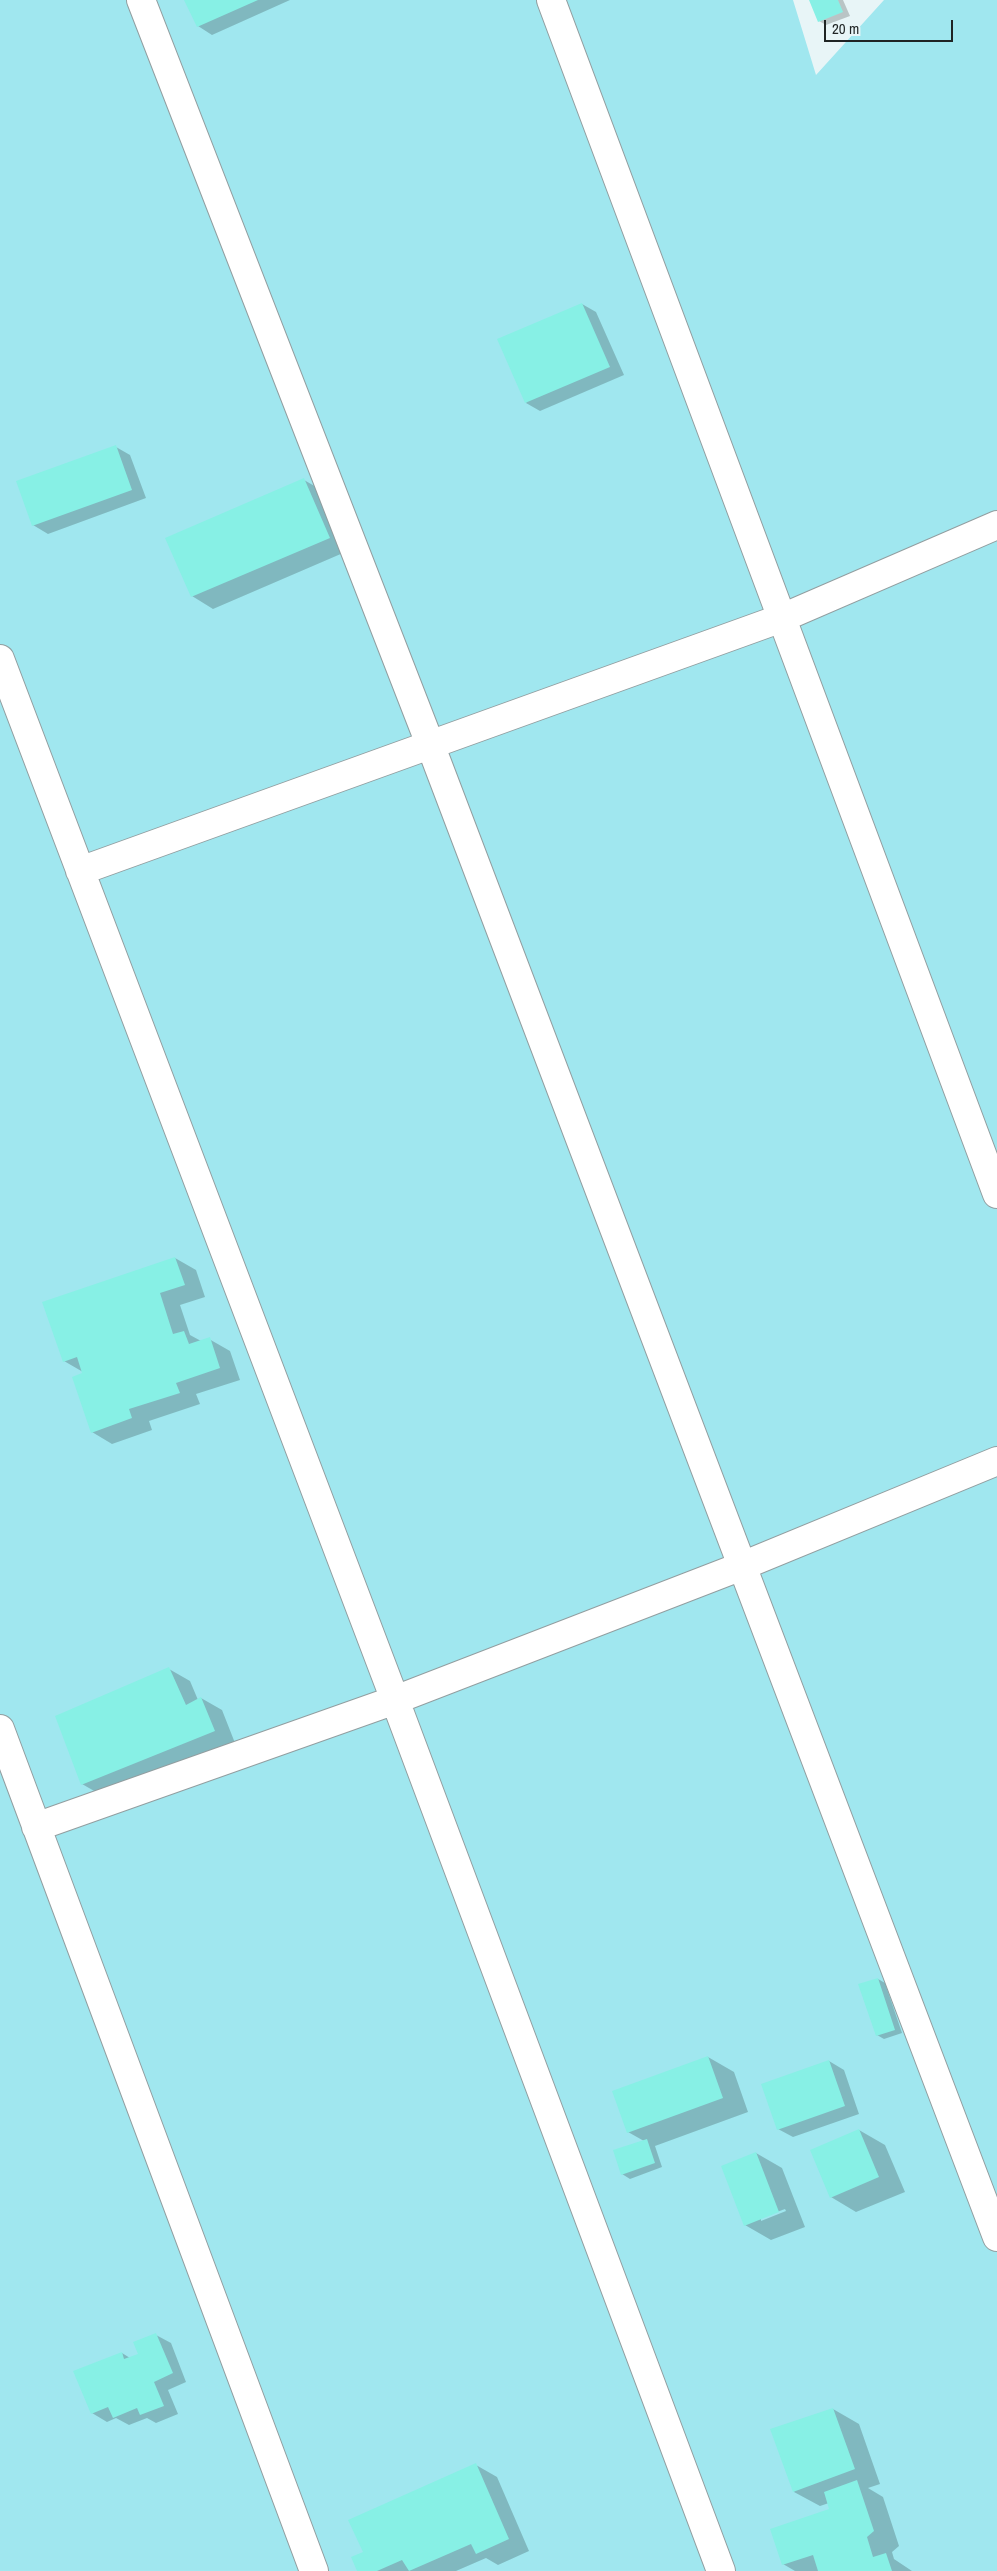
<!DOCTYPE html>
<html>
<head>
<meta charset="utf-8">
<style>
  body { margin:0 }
  #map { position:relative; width:997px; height:2571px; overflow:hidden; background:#e8f5f7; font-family:"Archivo Narrow",sans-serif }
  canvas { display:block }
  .scale { position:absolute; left:824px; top:20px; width:129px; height:22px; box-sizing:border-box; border:2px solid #1f2424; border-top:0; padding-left:6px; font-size:15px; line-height:18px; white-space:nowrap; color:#1f2424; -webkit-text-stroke:4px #e8f5f7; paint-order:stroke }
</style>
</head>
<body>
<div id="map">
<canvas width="997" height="2571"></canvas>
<div class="scale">20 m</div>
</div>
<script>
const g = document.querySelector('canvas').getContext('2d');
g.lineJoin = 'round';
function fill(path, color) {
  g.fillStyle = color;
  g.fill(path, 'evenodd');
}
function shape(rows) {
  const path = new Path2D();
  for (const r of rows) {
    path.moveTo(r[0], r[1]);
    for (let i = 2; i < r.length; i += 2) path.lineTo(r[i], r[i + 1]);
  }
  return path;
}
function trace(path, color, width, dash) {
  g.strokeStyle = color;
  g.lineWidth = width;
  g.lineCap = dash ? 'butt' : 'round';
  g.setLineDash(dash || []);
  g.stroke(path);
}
fill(shape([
  [0,0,793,0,816,75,884,0,997,0,997,2571,0,2571]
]), '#a0e7ef');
fill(shape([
  [186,0,290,0,212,35,198,26],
  [810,0,843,0,850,16,826,25,819,21],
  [582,304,596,312,624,375,540,411,526,403],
  [116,447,130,455,146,498,48,534,33,525],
  [304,480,325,492,350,550,213,609,192,596],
  [175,1258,196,1270,205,1297,180,1305,190,1335,201,1341,209,1339,230,1351,240,1380,196,1394,200,1404,149,1421,152,1430,112,1444,92,1432,83,1372,64,1361],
  [169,1669,190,1681,198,1700,201,1698,222,1710,235,1743,103,1796,82,1784],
  [878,1979,885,1983,902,2033,884,2039,877,2035],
  [708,2057,734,2072,748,2112,655,2146,662,2167,630,2179,622,2174,644,2141,628,2132],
  [829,2061,844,2070,859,2114,793,2137,778,2129],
  [859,2130,885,2145,905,2192,856,2212,831,2197],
  [756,2153,782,2168,805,2227,771,2240,745,2225],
  [785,2209,786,2211,761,2221,761,2218],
  [156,2335,171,2343,186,2382,168,2390,178,2414,156,2423,147,2418,129,2425,116,2418,107,2422,92,2413,122,2353,130,2358,140,2354],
  [833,2409,859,2424,880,2484,868,2488,883,2497,899,2546,892,2552,894,2559,912,2571,795,2571,783,2564,831,2510,829,2503,820,2506,794,2492],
  [476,2465,497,2477,529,2551,498,2565,486,2558,456,2571,358,2571,364,2553]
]), '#0003');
fill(shape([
  [184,0,258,0,197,27],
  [809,0,838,0,843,12,818,22],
  [582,303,610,367,525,403,497,339],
  [116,445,132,490,32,526,16,481],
  [304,478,330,538,191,597,165,538],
  [175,1257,185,1285,160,1293,173,1334,184,1331,189,1344,210,1337,220,1368,176,1383,180,1393,129,1409,132,1418,91,1433,72,1377,82,1373,77,1357,63,1362,42,1302],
  [169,1667,186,1705,201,1697,215,1731,81,1785,55,1716],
  [878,1978,895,2030,876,2036,858,1984],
  [708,2056,723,2098,627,2133,612,2091],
  [829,2060,845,2106,777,2130,761,2084],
  [859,2129,879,2177,830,2198,810,2150],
  [647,2139,655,2163,621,2175,613,2150],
  [756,2152,779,2212,744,2226,721,2166],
  [156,2333,173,2373,154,2382,164,2406,140,2415,137,2408,113,2418,108,2407,91,2414,73,2371,122,2352,124,2359,138,2354,133,2342],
  [833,2408,855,2469,793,2492,770,2429],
  [476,2463,509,2539,476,2554,471,2544,409,2571,402,2560,377,2571,357,2571,351,2557,363,2552,348,2520],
  [857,2480,874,2531,867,2537,873,2557,886,2553,892,2571,818,2571,813,2555,782,2565,770,2529,829,2509,824,2492]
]), '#87f0e5');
const minor = shape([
  [141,0,430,744,997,2237],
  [551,0,997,1194],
  [0,659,395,1700,721,2571],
  [80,871,782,618,997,525],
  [0,1729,314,2571],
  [36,1827,395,1700,742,1566,997,1461]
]);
trace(minor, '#929ea0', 30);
trace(minor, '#fff', 28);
</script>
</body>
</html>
